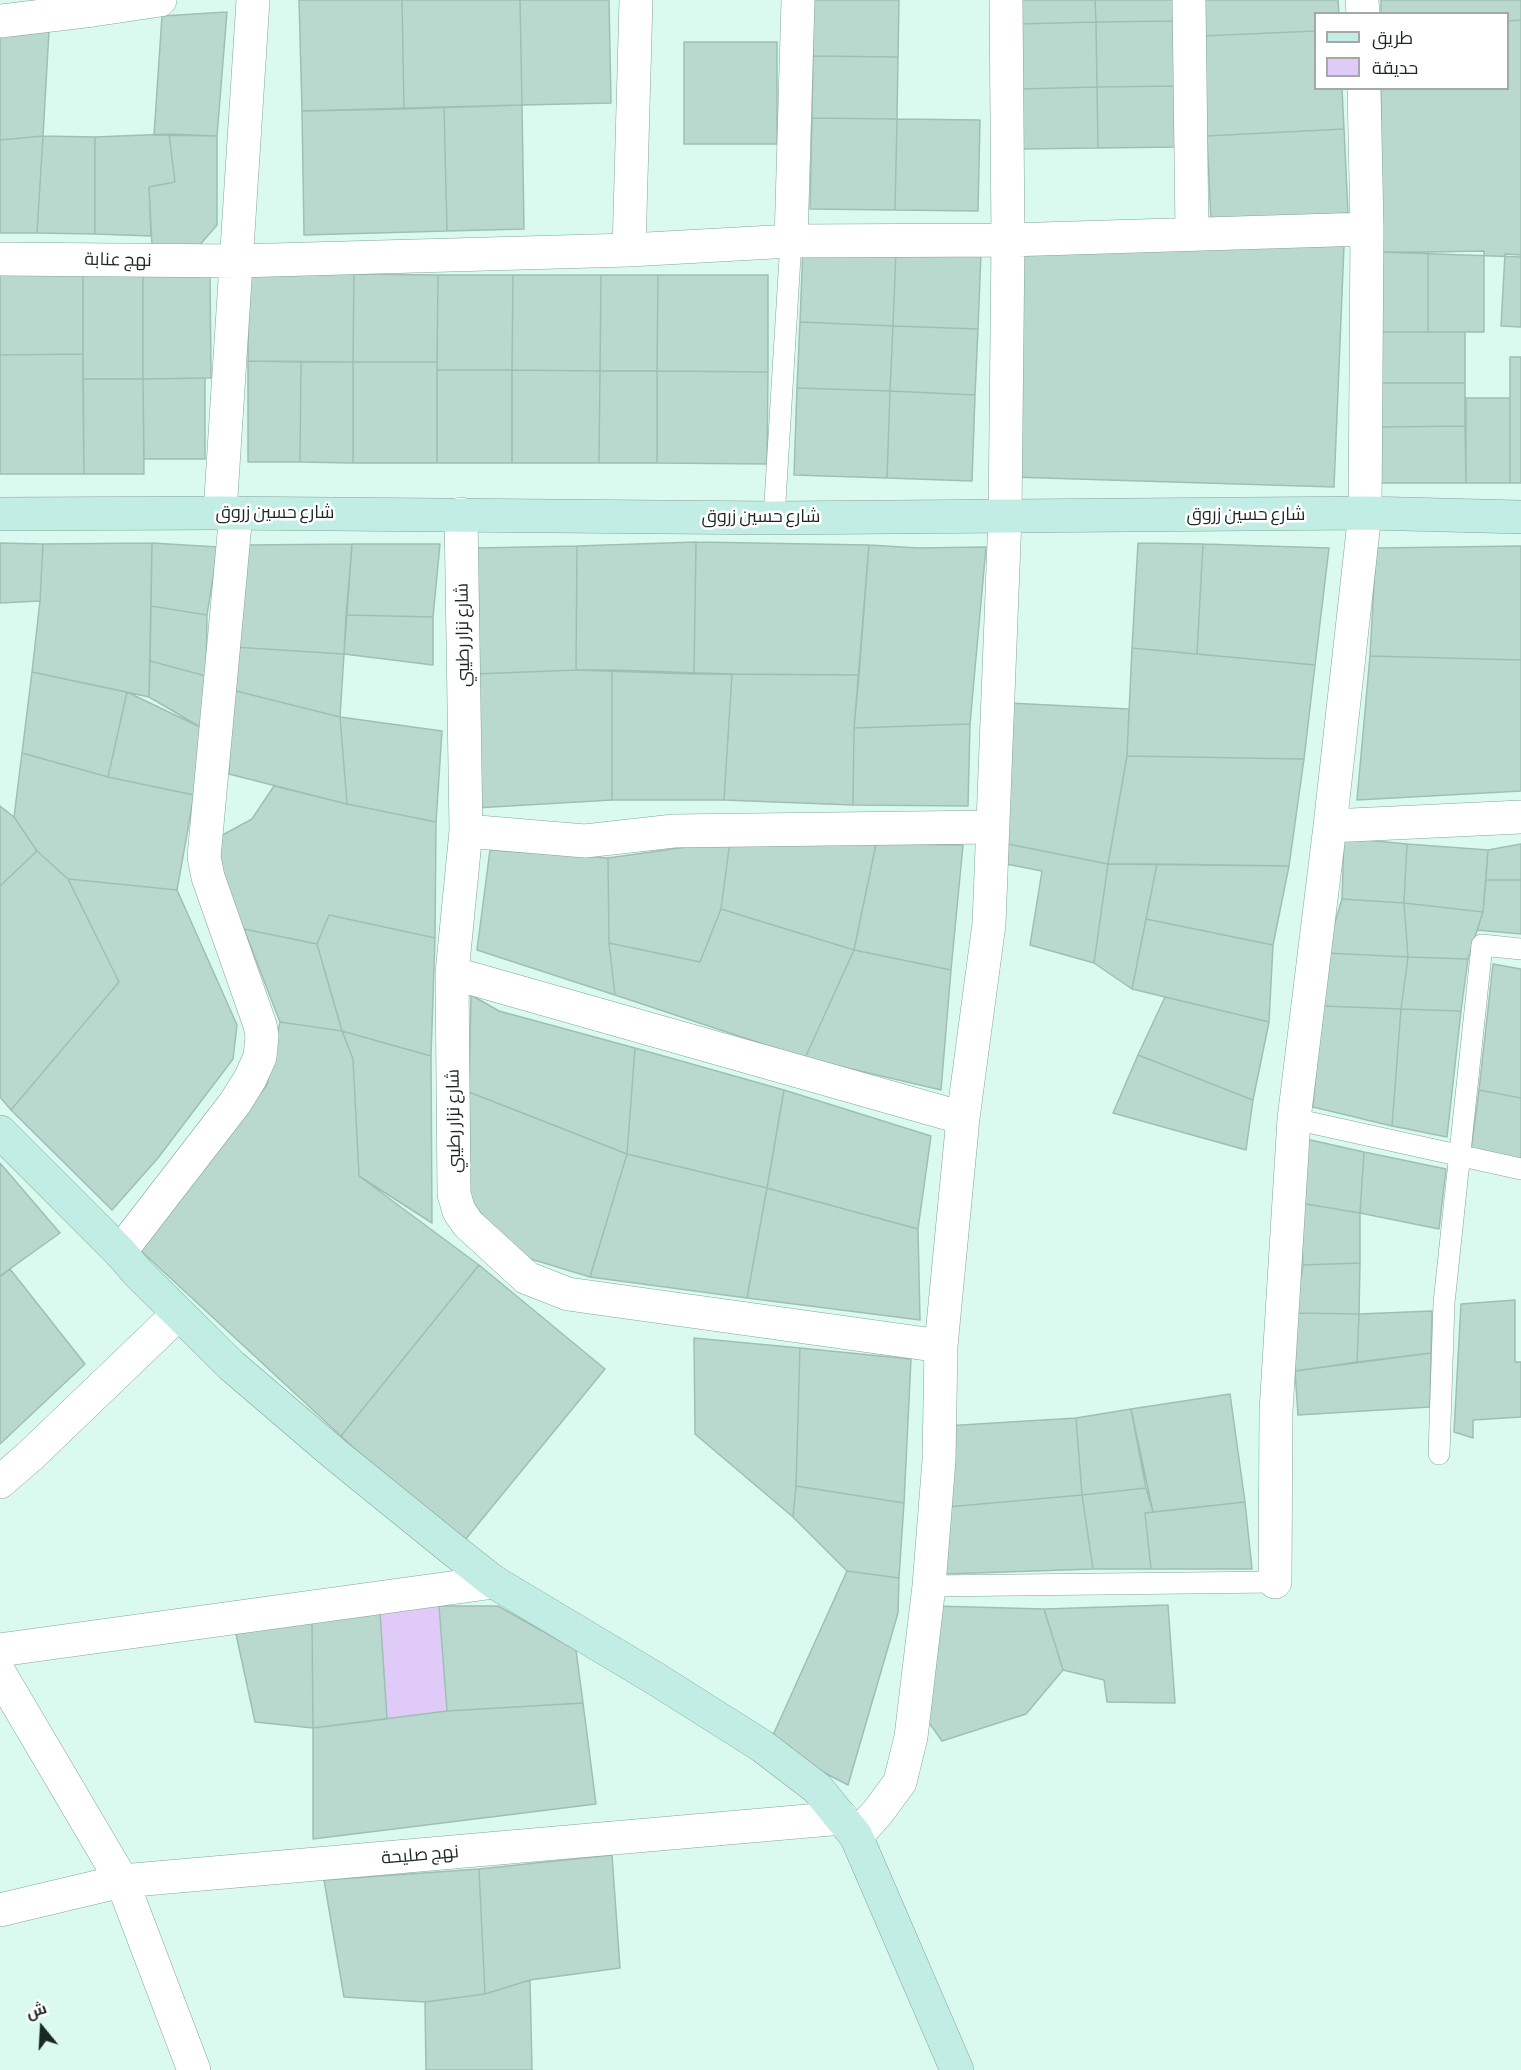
<!DOCTYPE html>
<html>
<head>
<meta charset="utf-8">
<style>
  body { margin:0 }
  #map { position:relative; width:1521px; height:2070px; overflow:hidden; background:#dafaf0; font-family:"Alegreya Sans",Cairo,sans-serif }
  canvas { display:block }
  .legend { position:absolute; left:1314px; top:12px; width:195px; height:78px; box-sizing:border-box; background:#fff; border:2px solid #a4a9a7; margin:0; padding:8px 10px; list-style:none; font-size:18px; color:#1c2824 }
  .legend li { display:flex; align-items:center; gap:12px; height:30px }
  .legend b { width:30px; border:2px solid #a4a9a7 }
  .north { position:absolute; left:12px; top:1998px; width:60px; height:60px; -webkit-text-stroke:4px #fff; paint-order:stroke; rotate:342deg; font-size:16px; font-weight:700; line-height:24px; text-align:center; color:#1c2824 }
  .north::after { content:''; display:block; margin:auto; width:21px; height:27px; background:#1c2824; clip-path:polygon(50% 0,100% 100%,50% 72%,0 100%) }
</style>
</head>
<body>
<div id="map">
<canvas width="1521" height="2070"></canvas>
<ul class="legend">
<li><b style="height:8px;background:#c2ede4"></b>طريق</li>
<li><b style="height:16px;background:#e0caf7"></b>حديقة</li>
</ul>
<div class="north">ش</div>
</div>
<script>
const g = document.querySelector('canvas').getContext('2d');
g.lineJoin = 'round';
function fill(path, color) {
  g.fillStyle = color;
  g.fill(path, 'evenodd');
}
function shape(rows) {
  const path = new Path2D();
  for (const r of rows) {
    path.moveTo(r[0], r[1]);
    for (let i = 2; i < r.length; i += 2) path.lineTo(r[i], r[i + 1]);
  }
  return path;
}
function trace(path, color, width, dash) {
  g.strokeStyle = color;
  g.lineWidth = width;
  g.lineCap = dash ? 'butt' : 'round';
  g.setLineDash(dash || []);
  g.stroke(path);
}
function label(font, color, halo, rows, align = 'center') {
  g.font = font + ' "Alegreya Sans",Cairo,sans-serif';
  g.lineWidth = 5;
  g.setLineDash([]);
  g.textBaseline = 'middle';
  g.strokeStyle = halo;
  g.fillStyle = color;
  for (const [text, x, y, turn = 0] of rows) {
    g.save();
    g.translate(x, y);
    g.rotate((+turn || 0) * Math.PI / 180);
    g.textAlign = isNaN(turn) ? turn : align;
    if (halo) g.strokeText(text, 0, 0);
    g.fillText(text, 0, 0);
    g.restore();
  }
}
fill(shape([
  [439,1606,447,1711,387,1719,380,1612]
]), '#e0caf7');
const building = shape([
  [299,0,402,0,404,109,302,111,299,0],
  [402,0,520,0,522,105,404,109,402,0],
  [520,0,609,0,611,103,522,105,520,0],
  [813,0,899,0,898,57,813,56,813,0],
  [1019,0,1095,0,1096,22,1019,24,1019,0],
  [1095,0,1177,0,1177,21,1096,22,1095,0],
  [1200,0,1338,0,1339,14,1316,14,1316,31,1202,36,1200,0],
  [1381,0,1521,0,1521,20,1508,21,1508,14,1381,14,1381,0],
  [227,12,217,136,154,135,162,16,227,12],
  [1521,20,1521,257,1381,252,1381,88,1508,88,1508,21,1521,20],
  [1177,21,1178,86,1097,87,1096,22,1177,21],
  [1096,22,1097,87,1020,89,1019,24,1096,22],
  [49,31,43,136,0,140,0,36,49,31],
  [1316,31,1316,88,1342,88,1344,129,1207,136,1202,36,1316,31],
  [684,42,777,42,777,144,684,144,684,42],
  [813,56,898,57,897,119,812,118,813,56],
  [1178,86,1180,147,1098,148,1097,87,1178,86],
  [1097,87,1098,148,1021,149,1020,89,1097,87],
  [522,105,524,229,447,231,444,107,522,105],
  [444,107,447,231,304,235,302,111,444,107],
  [812,118,897,119,895,210,810,209,812,118],
  [897,119,980,120,978,211,895,210,897,119],
  [1344,129,1348,213,1211,220,1207,136,1344,129],
  [169,134,175,182,149,187,151,236,95,234,95,137,169,134],
  [169,134,217,136,217,225,198,247,152,245,149,187,175,182,169,134],
  [43,136,37,233,0,233,0,140,43,136],
  [43,136,95,137,95,234,37,233,43,136],
  [1344,246,1334,487,1011,477,1014,251,1344,246],
  [803,247,896,250,893,326,800,322,803,247],
  [896,250,981,253,978,329,893,326,896,250],
  [1484,251,1484,332,1428,332,1428,252,1484,251],
  [1381,252,1428,252,1428,332,1380,332,1381,252],
  [1505,254,1521,255,1521,327,1501,326,1505,254],
  [210,269,211,378,143,379,143,270,210,269],
  [83,270,143,270,143,379,83,379,83,270],
  [83,270,83,354,0,355,0,271,83,270],
  [249,274,354,274,353,362,248,361,249,274],
  [354,274,438,275,437,362,353,362,354,274],
  [438,275,513,275,512,370,437,370,438,275],
  [513,275,601,275,600,371,512,370,513,275],
  [601,275,658,275,657,371,600,371,601,275],
  [658,275,768,275,768,372,657,371,658,275],
  [800,322,893,326,890,391,797,388,800,322],
  [893,326,978,329,975,395,890,391,893,326],
  [1380,332,1465,332,1465,383,1380,383,1380,332],
  [83,354,84,474,0,474,0,355,83,354],
  [1510,357,1521,357,1521,483,1510,483,1510,357],
  [248,361,301,362,300,462,248,462,248,361],
  [301,362,353,362,353,463,300,462,301,362],
  [353,362,437,362,437,463,353,463,353,362],
  [437,370,512,370,512,463,437,463,437,370],
  [512,370,600,371,599,463,512,463,512,370],
  [600,371,657,371,657,463,599,463,600,371],
  [657,371,768,372,767,464,657,463,657,371],
  [205,378,205,459,144,459,143,379,205,378],
  [83,379,143,379,144,474,84,474,83,379],
  [1380,383,1465,383,1465,426,1381,427,1380,383],
  [797,388,890,391,887,478,794,475,797,388],
  [890,391,975,395,972,481,887,478,890,391],
  [1466,398,1510,398,1510,483,1466,483,1466,398],
  [1465,426,1466,483,1381,483,1381,427,1465,426],
  [696,542,694,674,576,670,577,546,696,542],
  [696,542,869,545,859,675,694,674,696,542],
  [0,543,43,544,40,601,0,603,0,543],
  [152,543,218,547,207,615,151,606,152,543],
  [152,543,149,697,32,672,40,601,43,544,152,543],
  [1138,543,1203,544,1197,654,1132,648,1138,543],
  [352,544,440,544,433,617,346,615,352,544],
  [352,544,344,654,234,647,247,545,352,544],
  [1203,544,1329,548,1315,665,1197,654,1203,544],
  [869,545,918,548,986,547,970,724,854,728,869,545],
  [577,546,576,670,475,674,477,548,577,546],
  [1521,546,1521,660,1370,656,1376,548,1521,546],
  [151,606,207,615,206,676,150,661,151,606],
  [346,615,433,617,433,665,344,654,346,615],
  [234,647,344,654,340,717,232,690,234,647],
  [1132,648,1315,665,1304,759,1127,756,1132,648],
  [1370,656,1521,660,1521,791,1357,800,1370,656],
  [150,661,206,676,202,728,149,697,150,661],
  [576,670,612,670,612,800,475,808,475,674,576,670],
  [612,670,732,674,724,800,612,800,612,670],
  [32,672,127,692,108,777,22,753,32,672],
  [732,674,859,675,854,728,853,805,724,800,732,674],
  [232,690,340,717,347,804,229,774,232,690],
  [127,692,202,728,194,795,108,777,127,692],
  [1009,703,1129,709,1127,756,1108,864,1008,844,1009,703],
  [340,717,442,731,436,822,347,804,340,717],
  [970,724,968,806,853,805,854,728,970,724],
  [22,753,108,777,194,795,177,890,68,879,37,851,14,817,22,753],
  [1127,756,1304,759,1289,866,1108,864,1127,756],
  [274,786,347,804,436,822,435,938,329,915,317,944,244,929,206,844,252,819,274,786],
  [0,806,14,817,37,851,0,886,0,806],
  [1344,838,1407,844,1404,903,1342,899,1344,838],
  [730,841,721,909,700,962,609,943,608,858,730,841],
  [730,841,876,844,854,950,721,909,730,841],
  [876,844,963,845,951,970,854,950,876,844],
  [1008,844,1108,864,1094,963,1030,945,1042,871,1001,863,1008,844],
  [1407,844,1488,850,1483,912,1404,903,1407,844],
  [1521,844,1521,880,1486,880,1488,850,1521,844],
  [490,850,608,858,609,943,615,995,477,950,490,850],
  [37,851,68,879,119,982,11,1110,0,1097,0,886,37,851],
  [1108,864,1157,864,1132,989,1094,963,1108,864],
  [1157,864,1289,866,1273,945,1146,919,1157,864],
  [68,879,177,890,237,1025,233,1059,158,1158,112,1210,11,1110,119,982,68,879],
  [1486,880,1521,880,1521,934,1477,930,1483,912,1486,880],
  [1342,899,1404,903,1408,957,1326,953,1342,899],
  [1404,903,1483,912,1468,959,1408,957,1404,903],
  [721,909,854,950,805,1058,615,995,609,943,700,962,721,909],
  [329,915,435,938,431,1056,342,1031,317,944,329,915],
  [1146,919,1273,945,1269,1022,1132,989,1146,919],
  [244,929,317,944,342,1031,280,1022,244,929],
  [854,950,951,970,941,1090,805,1058,854,950],
  [1326,953,1408,957,1401,1009,1322,1006,1326,953],
  [1408,957,1468,959,1461,1011,1401,1009,1408,957],
  [1493,964,1521,969,1521,1098,1479,1090,1493,964],
  [471,995,499,1011,635,1048,627,1154,469,1092,471,995],
  [1165,997,1269,1022,1253,1100,1138,1055,1165,997],
  [1322,1006,1401,1009,1392,1126,1313,1107,1322,1006],
  [1401,1009,1461,1011,1447,1137,1392,1126,1401,1009],
  [280,1022,342,1031,353,1059,359,1176,479,1265,341,1436,139,1249,267,1085,280,1022],
  [342,1031,431,1056,432,1223,359,1176,353,1059,342,1031],
  [635,1048,784,1090,767,1188,627,1154,635,1048],
  [1138,1055,1253,1100,1246,1150,1113,1113,1138,1055],
  [784,1090,931,1136,918,1229,767,1188,784,1090],
  [1479,1090,1521,1098,1521,1161,1471,1151,1479,1090],
  [469,1092,627,1154,590,1277,521,1256,508,1246,470,1200,469,1092],
  [1306,1139,1364,1152,1360,1213,1300,1203,1306,1139],
  [1364,1152,1446,1169,1439,1229,1360,1213,1364,1152],
  [627,1154,767,1188,747,1298,590,1277,627,1154],
  [0,1163,60,1233,0,1276,0,1163],
  [767,1188,918,1229,920,1320,747,1298,767,1188],
  [1300,1203,1360,1213,1360,1263,1303,1265,1300,1203],
  [1360,1263,1359,1314,1295,1313,1303,1265,1360,1263],
  [479,1265,605,1369,460,1546,341,1436,479,1265],
  [10,1269,85,1364,0,1444,0,1277,10,1269],
  [1515,1300,1515,1362,1521,1362,1521,1417,1473,1420,1473,1438,1454,1432,1461,1304,1515,1300],
  [1432,1311,1431,1353,1357,1362,1359,1314,1432,1311],
  [1295,1313,1359,1314,1357,1362,1295,1371,1295,1313],
  [694,1338,800,1348,796,1486,793,1517,695,1434,694,1338],
  [800,1348,911,1359,904,1503,796,1486,800,1348],
  [1431,1353,1430,1407,1298,1415,1295,1371,1431,1353],
  [1230,1394,1245,1502,1153,1512,1131,1409,1230,1394],
  [1131,1409,1146,1488,1082,1495,1076,1418,1131,1409],
  [1076,1418,1082,1495,947,1507,945,1426,1076,1418],
  [796,1486,904,1503,899,1578,847,1571,793,1517,796,1486],
  [1146,1488,1153,1512,1145,1513,1151,1569,1093,1569,1082,1495,1146,1488],
  [1082,1495,1093,1569,945,1574,947,1507,1082,1495],
  [1245,1502,1252,1569,1151,1569,1145,1513,1245,1502],
  [847,1571,899,1578,898,1613,848,1785,769,1744,847,1571],
  [1168,1605,1175,1703,1107,1702,1104,1680,1063,1670,1044,1609,1168,1605],
  [439,1606,498,1606,576,1650,583,1703,447,1711,439,1606],
  [934,1606,1044,1609,1063,1670,1026,1714,942,1741,925,1717,934,1606],
  [380,1612,387,1719,313,1728,312,1619,380,1612],
  [312,1619,313,1728,255,1722,236,1634,312,1619],
  [583,1703,596,1804,313,1839,313,1728,447,1711,583,1703],
  [612,1855,620,1968,530,1980,485,1994,479,1869,612,1855],
  [479,1869,485,1994,425,2002,344,1997,324,1880,479,1869],
  [530,1980,532,2070,426,2070,425,2002,485,1994,530,1980]
]);
fill(building, '#b9d9cf');
trace(building, '#9fbfb5', 1.5);
const lane = shape([
  [774,518,791,241],
  [1294,1119,1521,1169],
  [1439,1454,1444,1303,1482,945,1521,949],
  [929,1586,1275,1582]
]);
const street = shape([
  [1189,0,1192,234],
  [1362,0,1363,14],
  [0,21,93,10,160,0],
  [791,241,798,0],
  [629,250,636,0],
  [0,259,237,261,629,250,791,241,1008,240,1367,229],
  [220,513,253,0],
  [461,514,466,831,452,973,454,1194,459,1211,468,1224,527,1278,568,1294,941,1346],
  [1330,826,1521,817],
  [466,831,585,841,674,831,992,827],
  [452,973,963,1118],
  [120,1252,235,1103,250,1079,260,1057,262,1036,260,1025,208,877,204,857,236,513],
  [0,1482,30,1456,178,1314],
  [1275,1582,1276,1411,1294,1119,1330,826,1365,513,1367,229,1364,88],
  [0,1650,494,1582],
  [0,1674,122,1881,194,2070],
  [856,1836,878,1812,900,1782,911,1737,929,1586,939,1460,941,1346,963,1118,989,924,1005,517,1008,240,1006,0],
  [0,1910,122,1881,842,1818]
]);
const secondary = shape([
  [0,514,220,513,774,518,1365,513,1521,517],
  [0,1132,120,1252,138,1273,232,1366,336,1455,452,1549,494,1582,656,1679,762,1746,817,1788,856,1836,957,2070]
]);
trace(lane, '#85a49b', 22);
trace(street, '#85a49b', 34);
trace(secondary, '#85a49b', 34);
trace(lane, '#fff', 21);
trace(street, '#fff', 33);
trace(secondary, '#c2ede4', 33);
label('18px', '#1c2824', '#fff', [
  ["نهج عنابة",118,260,1],
  ["شارع حسين زروق",275,513],
  ["شارع حسين زروق",1246,515],
  ["شارع حسين زروق",761,517],
  ["شارع نزار رطيبي",463,635,-91],
  ["شارع نزار رطيبي",454,1121,-91],
  ["نهج صليحة",420,1855,-5]
]);
</script>
</body>
</html>
